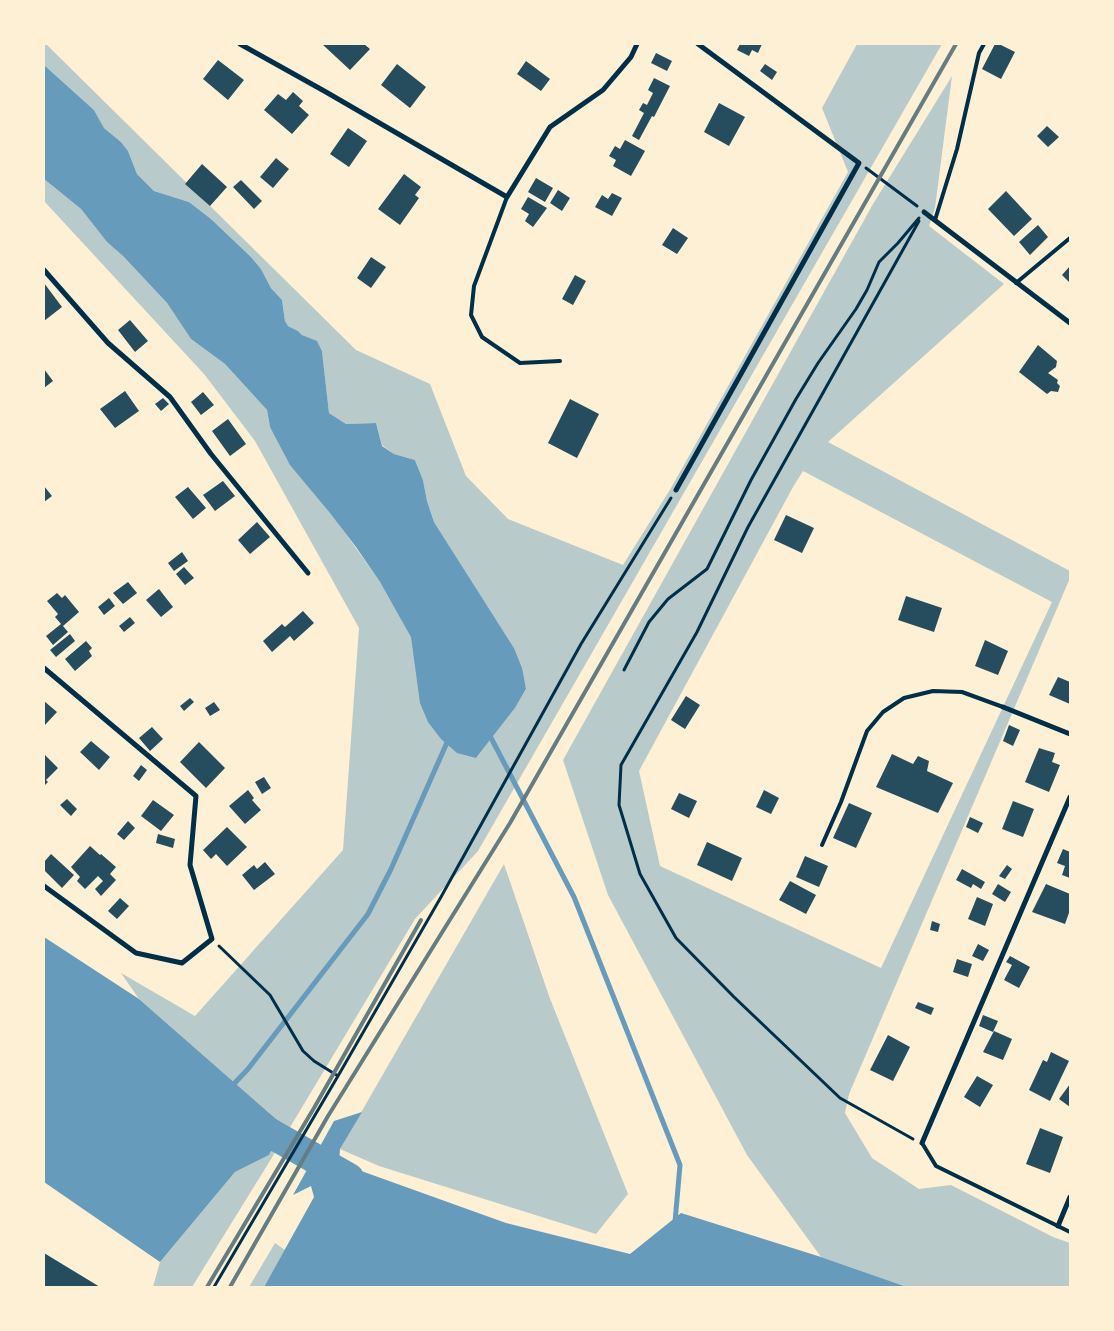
<!DOCTYPE html>
<html>
<head>
<meta charset="utf-8">
<style>
  body { margin:0 }
  #map { position:relative; width:1114px; height:1331px; overflow:hidden; background:#fdf0d5; font-family:"IBM Plex Sans",sans-serif }
  canvas { display:block }
  .frame { position:absolute; inset:0; border:45px solid #fdf0d5; pointer-events:none }
</style>
</head>
<body>
<div id="map">
<canvas width="1114" height="1331"></canvas>
<div class="frame"></div>
</div>
<script>
const g = document.querySelector('canvas').getContext('2d');
g.lineJoin = 'round';
function fill(path, color) {
  g.fillStyle = color;
  g.fill(path, 'evenodd');
}
function shape(rows) {
  const path = new Path2D();
  for (const r of rows) {
    path.moveTo(r[0], r[1]);
    for (let i = 2; i < r.length; i += 2) path.lineTo(r[i], r[i + 1]);
  }
  return path;
}
function trace(path, color, width, dash) {
  g.strokeStyle = color;
  g.lineWidth = width;
  g.lineCap = dash ? 'butt' : 'round';
  g.setLineDash(dash || []);
  g.stroke(path);
}
fill(shape([
  [44,44,46,44,356,350,430,384,466,476,508,519,623,565,671,488,848,172,822,108,857,44,942,44,478,851,415,919,268,1164,192,1287,153,1287,160,1262,235,1172,269,1155,284,1126,139,999,121,973,195,1016,343,850,359,628,255,441,204,374,44,201,44,179,81,209,107,242,123,256,167,303,191,339,225,364,267,410,270,427,380,582,412,637,415,659,476,758,515,708,526,689,514,648,434,522,427,501,423,480,415,460,394,454,382,445,376,423,346,424,329,413,322,351,317,342,302,335,298,331,288,326,285,321,282,300,271,288,261,269,251,257,211,219,189,202,154,191,137,174,128,151,121,142,104,128,94,110,44,65],
  [952,76,935,208,929,226,1004,284,828,442,1070,571,1070,578,849,1094,845,1113,872,1158,919,1189,951,1185,1053,1237,1070,1243,1070,1287,907,1287,821,1257,747,1155,608,895,563,760,873,204],
  [803,471,1052,602,881,968,660,866,639,771,793,487],
  [504,864,549,996,628,1194,596,1234,379,1166,340,1149],
  [275,1243,285,1250,264,1287,249,1287]
]), '#b9caca');
fill(shape([
  [44,65,94,110,104,128,121,142,128,151,137,174,154,191,189,202,211,219,251,257,261,269,271,288,282,300,285,321,288,326,298,331,302,335,317,341,322,351,329,413,346,424,376,423,382,446,394,454,415,460,423,480,427,501,434,522,514,648,522,668,526,689,515,708,476,758,457,753,441,739,428,722,420,703,411,637,380,582,356,547,330,513,290,465,270,427,267,410,225,364,191,339,167,303,123,256,107,242,81,209,44,179],
  [44,937,139,999,284,1126,269,1155,235,1172,160,1262,44,1182],
  [362,1112,340,1149,339,1163,506,1223,630,1254,681,1213,821,1257,907,1287,264,1287,314,1197,311,1186,293,1195,334,1121]
]), '#669bbc');
trace(shape([
  [488,732,574,897,680,1165,675,1222],
  [230,1088,248,1069,368,914,391,869,449,738]
]), '#669bbc', 5);
trace(shape([
  [242,1117,349,1178]
]), '#669bbc', 30);
fill(shape([
  [322,44,364,44,370,49,350,70],
  [740,44,762,44,758,53,752,50,749,56,737,50],
  [995,44,999,44,1015,52,1001,79,982,69],
  [656,53,672,61,667,71,651,63],
  [218,60,244,80,228,100,203,79],
  [526,61,550,79,541,91,517,74],
  [397,64,426,87,410,108,381,85],
  [765,64,777,72,772,80,760,71],
  [654,78,670,86,654,117,652,116,639,140,632,136,644,113,639,110,643,103,647,105,653,93,648,90],
  [293,92,303,101,299,106,309,115,292,134,264,110,278,94,286,100],
  [719,103,745,117,729,146,704,132],
  [1047,126,1059,137,1048,147,1037,136],
  [348,128,367,141,349,167,330,154],
  [625,140,645,151,631,176,613,166,616,160,609,156,615,146,620,149],
  [276,158,289,169,273,188,260,177],
  [202,164,227,187,210,206,185,184],
  [404,174,421,187,415,195,419,198,400,225,378,209],
  [536,178,553,188,545,202,528,192],
  [241,180,262,201,254,209,233,187],
  [558,190,570,198,562,211,550,203],
  [1006,191,1032,219,1014,236,988,209],
  [612,193,622,198,612,216,595,207,602,195,608,199],
  [528,197,547,208,533,227,525,221,529,214,521,209],
  [1038,225,1048,237,1030,255,1019,242],
  [673,228,688,238,677,254,662,245],
  [371,257,386,267,371,288,357,278],
  [1070,266,1070,283,1062,275],
  [575,275,586,281,573,305,562,299],
  [44,283,62,307,44,321],
  [130,320,148,341,135,352,118,330],
  [1038,345,1057,361,1056,367,1048,373,1058,380,1057,383,1060,386,1058,392,1051,391,1047,394,1019,372],
  [44,369,53,381,44,388],
  [125,391,139,411,115,428,100,409],
  [203,392,214,405,201,415,191,402],
  [163,398,169,404,161,411,155,404],
  [570,399,599,414,577,458,548,443],
  [228,419,246,444,230,456,212,431],
  [223,481,235,496,215,511,203,495],
  [44,486,52,496,44,502],
  [188,487,206,508,193,519,175,497],
  [786,515,814,528,802,553,774,540],
  [257,522,270,537,250,554,238,540],
  [182,552,188,561,174,571,168,563],
  [184,567,194,578,185,585,176,574],
  [128,582,137,593,123,604,113,593],
  [159,589,173,607,161,617,146,600],
  [57,593,62,598,65,595,79,612,63,626,68,632,53,645,46,636,61,624,55,617,58,614,47,601],
  [906,596,942,608,934,632,898,620],
  [109,598,115,606,104,615,98,607],
  [303,611,314,623,294,641,290,636,272,652,263,641,282,624,285,627],
  [130,617,135,623,124,632,119,626],
  [70,634,75,641,56,657,50,650],
  [985,640,1008,651,998,675,975,666],
  [86,641,92,648,89,651,92,656,75,671,65,659],
  [1058,677,1070,682,1070,704,1049,695],
  [686,696,700,705,685,729,671,720],
  [190,698,194,702,184,711,180,706],
  [44,701,57,712,44,726],
  [214,702,220,710,210,716,205,708],
  [1009,725,1020,730,1013,746,1003,741],
  [152,727,163,739,150,751,139,738],
  [91,741,110,757,99,770,80,752],
  [199,742,225,768,206,788,180,762],
  [1039,748,1055,753,1052,762,1060,765,1049,792,1025,782],
  [44,754,58,768,46,780,48,782,44,786],
  [892,754,913,764,918,756,929,761,927,771,953,783,938,813,876,787],
  [141,765,147,770,139,781,133,776],
  [264,777,271,788,262,794,255,782],
  [248,790,254,798,252,800,261,810,245,824,229,806],
  [764,790,779,798,771,814,756,807],
  [679,793,697,801,689,818,671,809],
  [67,799,77,809,71,816,60,805],
  [153,800,174,815,161,831,141,816],
  [1013,801,1034,809,1023,837,1002,829],
  [849,803,872,813,856,848,833,838],
  [970,817,983,823,978,833,966,827],
  [128,821,135,828,124,840,117,834],
  [227,827,247,847,227,866,216,854,211,859,203,850],
  [158,834,175,839,173,848,156,843],
  [707,842,742,858,732,881,697,865],
  [90,846,100,855,101,854,116,867,110,874,116,880,101,896,95,889,103,881,98,876,85,889,77,881,80,877,71,867],
  [1063,849,1070,852,1070,878,1062,875,1065,866,1057,863],
  [51,854,74,875,62,888,44,870,44,862],
  [805,856,828,866,819,887,796,877],
  [265,862,275,874,254,890,242,875,254,865,257,869],
  [1007,865,1012,869,1005,879,999,876],
  [962,869,985,882,981,889,973,884,971,888,956,880],
  [790,881,816,895,806,914,779,900],
  [998,884,1011,892,1005,902,992,894],
  [1046,884,1070,894,1070,910,1065,924,1032,912],
  [977,897,993,904,985,926,968,919],
  [120,898,129,906,117,919,108,911],
  [932,921,940,924,938,932,930,930],
  [978,944,989,950,983,961,972,956],
  [1010,956,1030,967,1019,988,1004,980,1012,965,1006,962],
  [957,959,972,964,968,977,953,972],
  [918,1002,934,1008,931,1015,915,1008],
  [983,1015,998,1021,993,1032,979,1026],
  [994,1031,1012,1039,1003,1060,983,1052],
  [888,1035,910,1047,893,1081,870,1070],
  [1051,1052,1069,1061,1050,1101,1029,1090,1043,1060,1047,1062],
  [977,1076,993,1085,980,1107,964,1097],
  [1070,1084,1070,1107,1059,1099],
  [1040,1128,1063,1137,1050,1173,1026,1164],
  [44,1253,100,1287,44,1287]
]), '#264d5e');
trace(shape([
  [866,168,917,206],
  [624,670,649,622,668,599,707,569,751,480,796,399,818,363,856,309,867,290,879,262,898,243,919,218],
  [219,946,270,995,303,1051,314,1061,338,1076],
  [913,1139,840,1098,734,997,676,938,640,874,619,805,621,765,697,632,748,527,919,221],
  [214,1287,338,1076,441,897,581,644,671,498]
]), '#003049', 3);
trace(shape([
  [507,197,474,286,471,315,482,337,520,363,560,361],
  [935,220,957,149,979,53,984,44],
  [1016,283,1070,238],
  [822,845,841,802,867,731,883,712,904,698,933,691,962,692,1003,707],
  [922,1143,936,1166,1070,1232]
]), '#003049', 4);
trace(shape([
  [240,44,326,92,507,197,550,127,603,90,631,57,637,44],
  [924,212,1070,323],
  [44,270,108,343,170,397,211,454,308,573],
  [676,490,859,163,698,44],
  [44,668,196,796,190,865,212,939,182,963,136,953,44,886],
  [1003,707,1070,734],
  [922,1143,1070,797],
  [1058,1226,1070,1197]
]), '#003049', 5);
trace(shape([
  [207,1287,314,1108,421,920],
  [230,1287,328,1116,510,823,956,44]
]), '#657d81', 4);
</script>
</body>
</html>
